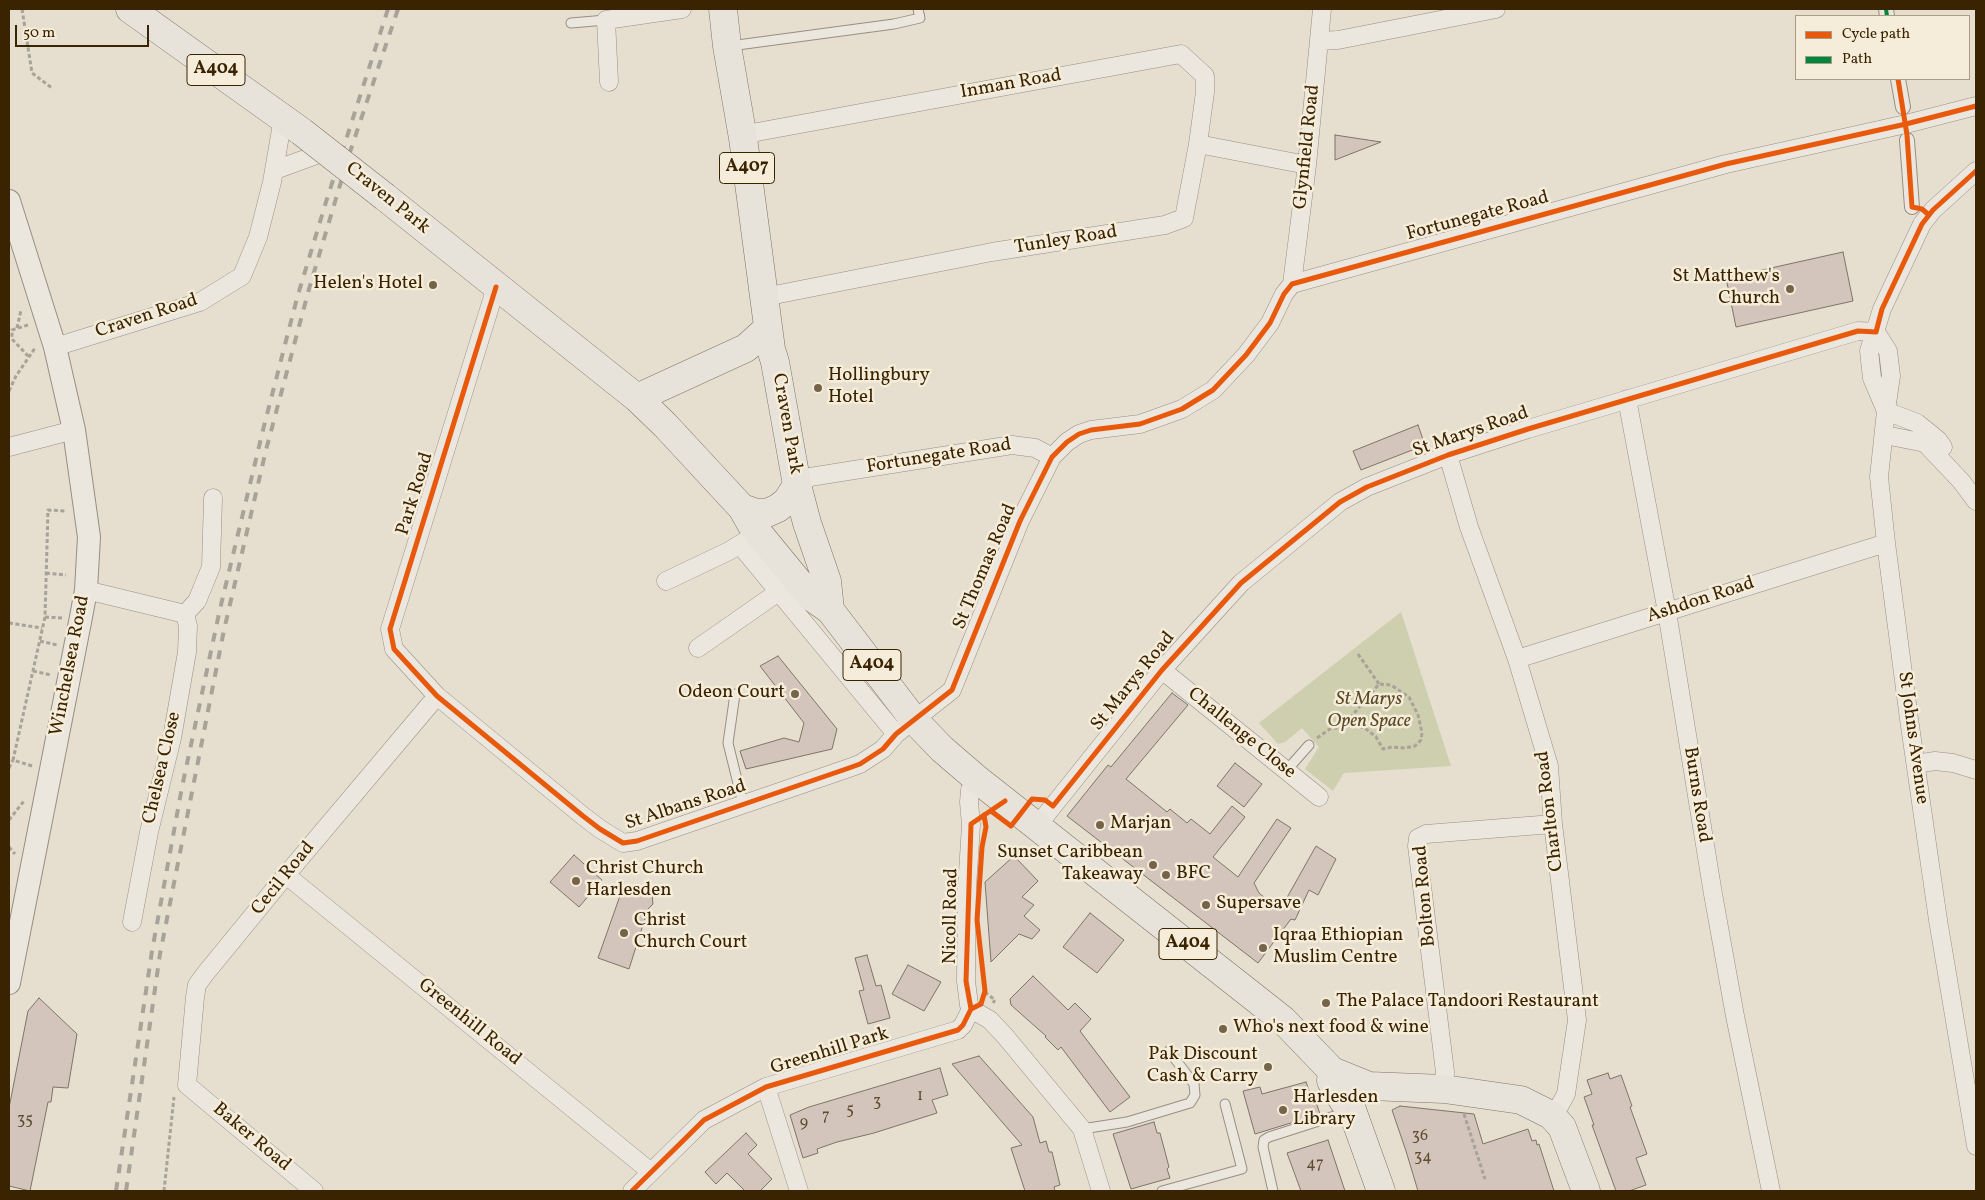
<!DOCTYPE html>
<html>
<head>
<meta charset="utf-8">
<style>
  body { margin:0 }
  #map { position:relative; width:1985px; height:1200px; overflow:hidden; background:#e6dece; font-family:Vollkorn,serif }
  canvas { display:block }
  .frame { position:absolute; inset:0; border:10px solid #392301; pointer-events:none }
  .legend { position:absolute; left:1795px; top:15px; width:175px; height:65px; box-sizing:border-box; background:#f5ecd9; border:1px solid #aa9c83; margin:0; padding:6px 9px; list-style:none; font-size:15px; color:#392301 }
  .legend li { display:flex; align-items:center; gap:10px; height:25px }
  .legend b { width:25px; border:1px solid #aa9c83 }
  .scale { position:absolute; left:15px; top:25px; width:134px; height:22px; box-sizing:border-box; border:2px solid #392301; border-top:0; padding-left:6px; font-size:15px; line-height:18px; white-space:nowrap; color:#392301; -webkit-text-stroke:4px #f5ecd9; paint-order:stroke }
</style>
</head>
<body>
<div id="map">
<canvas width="1985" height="1200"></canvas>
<div class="frame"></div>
<ul class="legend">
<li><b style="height:6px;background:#e8590c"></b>Cycle path</li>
<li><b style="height:6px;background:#00873e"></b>Path</li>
</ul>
<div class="scale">50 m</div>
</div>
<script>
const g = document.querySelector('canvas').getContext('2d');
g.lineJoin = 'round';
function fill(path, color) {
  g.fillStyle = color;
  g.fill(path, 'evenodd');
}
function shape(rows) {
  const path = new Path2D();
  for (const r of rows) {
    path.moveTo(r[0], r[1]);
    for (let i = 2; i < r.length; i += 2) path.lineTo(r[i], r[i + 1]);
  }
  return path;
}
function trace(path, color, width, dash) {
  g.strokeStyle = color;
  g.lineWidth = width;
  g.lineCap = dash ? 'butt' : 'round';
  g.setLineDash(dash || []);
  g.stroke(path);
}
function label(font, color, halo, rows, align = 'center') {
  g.font = font + ' Vollkorn,serif';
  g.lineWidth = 5;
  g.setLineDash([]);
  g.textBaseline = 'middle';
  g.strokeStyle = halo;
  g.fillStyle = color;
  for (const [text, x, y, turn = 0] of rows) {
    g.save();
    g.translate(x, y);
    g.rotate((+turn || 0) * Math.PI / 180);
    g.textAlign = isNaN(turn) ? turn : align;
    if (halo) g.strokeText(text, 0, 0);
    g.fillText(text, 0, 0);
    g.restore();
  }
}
fill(shape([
  [1401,612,1451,766,1344,773,1333,791,1305,769,1319,747,1302,728,1285,742,1278,744,1259,723]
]), '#cdcfaf');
const building = shape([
  [1335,135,1381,142,1335,160,1335,135],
  [1843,252,1853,301,1736,327,1726,278,1843,252],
  [1418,425,1425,445,1361,470,1353,451,1418,425],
  [778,656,837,729,832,749,746,769,740,751,784,738,799,742,804,723,760,666,778,656],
  [1172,693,1188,705,1126,779,1167,812,1170,809,1187,823,1191,819,1210,834,1232,806,1245,817,1213,857,1238,877,1277,819,1291,828,1254,883,1259,893,1280,910,1316,846,1336,859,1318,895,1309,890,1295,920,1291,919,1258,963,1067,816,1108,765,1111,767,1172,693],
  [1235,763,1262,784,1244,807,1217,786,1235,763],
  [574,855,602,880,579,907,550,882,574,855],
  [1014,856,1038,881,1022,897,1034,905,1024,916,1040,930,1032,939,1019,934,991,962,985,882,1014,856],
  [651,886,653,904,648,909,629,969,598,958,621,893,630,887,651,886],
  [1090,913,1124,940,1097,973,1063,947,1090,913],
  [867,955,876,986,881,985,890,1018,868,1024,859,991,864,990,855,958,867,955],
  [908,965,941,982,924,1011,892,994,908,965],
  [1033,976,1068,1010,1075,1003,1091,1019,1080,1031,1130,1097,1110,1112,1061,1047,1058,1050,1045,1037,1046,1036,1011,1005,1010,999,1033,976],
  [39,998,77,1034,68,1088,53,1087,51,1102,48,1102,30,1191,9,1186,9,1108,28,1011,39,998],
  [979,1056,1033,1117,1040,1143,1046,1141,1049,1152,1052,1152,1060,1185,1054,1187,1055,1191,1025,1191,1011,1148,1022,1145,952,1064,979,1056],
  [940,1068,948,1095,932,1100,937,1113,874,1133,837,1142,817,1149,818,1153,803,1158,790,1115,809,1107,940,1068],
  [1608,1073,1610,1079,1621,1075,1632,1106,1630,1107,1647,1154,1636,1158,1646,1185,1629,1191,1616,1191,1592,1125,1594,1125,1584,1097,1592,1094,1587,1080,1608,1073],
  [1306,1082,1313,1101,1315,1099,1320,1114,1255,1134,1243,1091,1260,1087,1262,1094,1306,1082],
  [1400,1106,1474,1114,1483,1144,1528,1129,1532,1141,1536,1140,1537,1145,1539,1144,1554,1191,1418,1191,1406,1151,1392,1110,1400,1106],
  [1154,1122,1157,1133,1160,1133,1169,1167,1167,1169,1170,1178,1131,1189,1113,1134,1154,1122],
  [746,1133,757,1145,748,1154,772,1179,760,1191,745,1191,727,1173,716,1184,705,1172,746,1133],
  [1328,1140,1345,1191,1301,1191,1287,1153,1328,1140]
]);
fill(building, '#d3c5bb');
trace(building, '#7d7567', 1);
const service = shape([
  [571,23,606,20],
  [730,46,894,24,920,18,918,9],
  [735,694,728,743,743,804],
  [1286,771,1309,745],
  [1082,1129,1127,1122,1190,1103,1195,1095,1194,1084,1169,1051],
  [1162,1191,1242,1169,1225,1104],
  [1273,1191,1263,1147,1264,1140,1269,1137,1347,1112]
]);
const pedestrian = shape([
  [1886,9,1887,16],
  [1898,79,1903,107],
  [1907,140,1912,207]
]);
const minor = shape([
  [1319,41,1338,40,1496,9],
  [609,82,606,20,682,9],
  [743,138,757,132,1181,54,1205,76,1205,92,1198,144,1184,218,1165,225,992,252,764,297],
  [1198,144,1307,165],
  [275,170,327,151],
  [1976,171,1933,210,1922,224,1882,309,1869,351,1872,378,1886,411,1879,477,1886,543,1909,719,1938,920,1976,1146],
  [1292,284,1307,165,1322,9],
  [496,287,390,629,394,649,437,696,583,816,600,829,623,843,637,841,849,768,860,764,883,749,896,734,952,690,1020,521,1052,457,1067,442,1079,434,1091,430,1140,424,1182,409,1213,390,1246,355,1270,323,1284,294,1292,284,1726,164,1906,124,1976,106],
  [1876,332,1888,351,1891,376,1886,410],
  [55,347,200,302,242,276,258,237,272,182,283,118],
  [1627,399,1667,612,1713,894,1735,1016,1771,1191],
  [1886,411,1917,423,1938,440,1943,447],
  [1885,435,1925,443,1961,481,1976,501],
  [9,447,74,430],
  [1448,455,1469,527,1517,659,1549,766,1553,824,1577,1020,1566,1094,1560,1105,1551,1115],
  [797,485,810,477,1012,445,1035,448,1052,457],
  [740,545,896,734],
  [666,581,729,551,750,538],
  [86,590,185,614],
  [185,614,197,601,211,567,213,498],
  [698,648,787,586],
  [1517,659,1886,543],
  [1162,670,1319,797],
  [1916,764,1935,761,1953,763,1976,770],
  [978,780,970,790,969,802,971,825,967,888,966,981,969,1005,971,1009,990,1020,1005,1036,1082,1129,1101,1191],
  [1037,826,1162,670,1241,583,1340,502,1367,487,1448,455,1528,429,1858,331,1876,332],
  [286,875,651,1172],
  [132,922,149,832,172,738,187,652,188,626,185,614],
  [766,1087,799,1191],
  [1444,1089,1445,1072,1417,846,1418,838,1426,834,1553,824],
  [314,1191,187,1085,195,997,197,985,205,974,286,875,437,696],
  [632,1191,704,1120,766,1087,958,1030,963,1025,971,1009]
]);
const tertiary = shape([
  [9,201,55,347,74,430,89,537,86,590,81,617,9,983]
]);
const primary = shape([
  [130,9,302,132],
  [723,9,727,46,743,138,771,349,775,362,797,485,807,523,827,581,830,610],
  [385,197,637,398,665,425,742,508,751,524,810,596,830,610,914,720,942,749,978,780,1283,1020,1332,1071,1331,1081,1344,1102,1352,1110,1381,1191],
  [637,398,746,348,768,328],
  [742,508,756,513,767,513,778,508,787,501,797,485],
  [1332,1071,1369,1086,1444,1089,1521,1100,1551,1115,1562,1127,1586,1191]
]);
trace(service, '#978f82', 11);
trace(pedestrian, '#978f82', 16);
trace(minor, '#978f82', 19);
trace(tertiary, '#978f82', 24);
trace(primary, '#7d7567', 29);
trace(shape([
  [22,9,32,73,52,88],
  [28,325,12,330,12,339,28,356],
  [17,328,21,310],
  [9,391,16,376,35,348],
  [46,573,66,575],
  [62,618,45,617,48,510,65,511],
  [9,623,42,628],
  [40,641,57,645],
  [1358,654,1379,684],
  [33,671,51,675],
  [1317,738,1330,729,1353,725,1365,728,1376,737,1383,749,1392,747,1405,748,1415,746,1421,740,1422,733,1418,715,1409,697,1391,685,1379,684,1344,725],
  [32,766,13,760,45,617],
  [9,768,13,760],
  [9,820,24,801],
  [9,847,15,854],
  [985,992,995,1000,993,1003],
  [1464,1114,1485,1179],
  [164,1191,174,1097]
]), '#a8a299', 3, [4, 2.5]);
trace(service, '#ebe7df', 9);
trace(pedestrian, '#ebe7df', 14);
trace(minor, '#ebe7df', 18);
trace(tertiary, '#ebe7df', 22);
trace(primary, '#e8e3da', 28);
trace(shape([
  [116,1191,152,951,182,787,220,609,263,430,297,298,326,202,388,9],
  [126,1191,160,954,224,630,266,450,309,289,349,155,398,9]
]), '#a8a299', 4, [9, 9]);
const primaryBridge = shape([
  [302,132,385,197]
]);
trace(primaryBridge, '#7d7567', 29, []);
trace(primaryBridge, '#e8e3da', 28);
trace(shape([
  [1886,9,1887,16]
]), '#00873e', 4, [8, 4]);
trace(shape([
  [1898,79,1907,135,1912,207,1922,209,1929,215],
  [496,287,390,629,394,649,437,696,583,816,600,829,623,843,637,841,849,768,860,764,883,749,896,734,952,690,1020,521,1052,457,1067,442,1079,434,1091,430,1140,424,1182,409,1213,390,1246,355,1270,323,1284,294,1292,284,1726,164,1906,124,1976,106],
  [991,811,1011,826,1032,799,1045,800,1053,806,1162,670,1241,583,1340,502,1367,487,1448,455,1528,429,1858,331,1876,332,1882,309,1922,224,1933,210,1976,171],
  [971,1009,966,981,971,824,1005,801],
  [971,1009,981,1004,985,991,977,920,982,847,986,827,984,815],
  [632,1191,704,1120,766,1087,958,1030,963,1025,971,1009]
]), '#e8590c', 5);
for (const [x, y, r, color] of [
  [433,285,5,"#766449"],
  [1790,289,5,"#766449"],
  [818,388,5,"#766449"],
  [795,694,5,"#766449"],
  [1100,825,5,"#766449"],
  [1153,865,5,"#766449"],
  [1166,875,5,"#766449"],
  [576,881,5,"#766449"],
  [1206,905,5,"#766449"],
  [624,933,5,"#766449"],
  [1263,948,5,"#766449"],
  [1326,1003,5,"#766449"],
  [1223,1029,5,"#766449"],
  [1268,1067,5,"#766449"],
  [1283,1110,5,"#766449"]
]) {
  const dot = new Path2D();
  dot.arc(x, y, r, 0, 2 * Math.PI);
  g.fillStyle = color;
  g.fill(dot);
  trace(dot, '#f5ecd9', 2);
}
label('16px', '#604c30', null, [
  ["1",920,1097],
  ["3",877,1103],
  ["5",850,1111],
  ["7",826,1117],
  ["35",25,1121],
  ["9",804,1124],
  ["36",1420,1137],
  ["34",1423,1158],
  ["47",1315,1165]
]);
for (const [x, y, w] of [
  [216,70,58],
  [747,168,55],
  [872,665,58],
  [1188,944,58]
]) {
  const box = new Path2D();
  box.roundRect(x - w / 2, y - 15.5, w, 31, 4);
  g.fillStyle = '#f5ecd9';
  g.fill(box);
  trace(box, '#392301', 1);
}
label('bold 18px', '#392301', null, [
  ["A404",216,70],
  ["A407",747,168],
  ["A404",872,665],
  ["A404",1188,944]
]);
label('19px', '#392301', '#f5ecd9', [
  ["Inman Road",1011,85,-10],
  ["Glynfield Road",1308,147,-84],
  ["Craven Park",387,199,39],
  ["Fortunegate Road",1478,217,-15],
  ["Tunley Road",1066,241,-9],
  ["Craven Road",147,317,-18],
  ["Craven Park",786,424,80],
  ["St Marys Road",1471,433,-19],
  ["Fortunegate Road",939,457,-9],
  ["Park Road",416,494,-73],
  ["St Thomas Road",986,567,-67],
  ["Ashdon Road",1701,601,-18],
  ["Winchelsea Road",71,666,-79],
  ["St Marys Road",1134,682,-51],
  ["Challenge Close",1241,734,39],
  ["St Johns Avenue",1912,738,82],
  ["Chelsea Close",163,768,-77],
  ["Burns Road",1696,795,81],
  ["St Albans Road",686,806,-18],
  ["Charlton Road",1551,811,-97],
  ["Cecil Road",284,879,-51],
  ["Bolton Road",1426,896,-95],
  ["Nicoll Road",952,916,-89],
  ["Greenhill Road",469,1023,39],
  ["Greenhill Park",830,1052,-17],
  ["Baker Road",251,1138,40]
]);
label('19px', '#392301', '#f5ecd9', [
  ["St Matthew's",1780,278,"right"],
  ["Church",1780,300,"right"],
  ["Helen's Hotel",423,285,"right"],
  ["Hollingbury",828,377],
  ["Hotel",828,399],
  ["Odeon Court",785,694,"right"],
  ["Marjan",1110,825],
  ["Sunset Caribbean",1143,854,"right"],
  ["Takeaway",1143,876,"right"],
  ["Christ Church",586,870],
  ["Harlesden",586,892],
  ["BFC",1176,875],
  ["Supersave",1216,905],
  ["Christ",634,922],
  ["Church Court",634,944],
  ["Iqraa Ethiopian",1273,937],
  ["Muslim Centre",1273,959],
  ["The Palace Tandoori Restaurant",1336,1003],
  ["Who's next food & wine",1233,1029],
  ["Pak Discount",1258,1056,"right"],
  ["Cash & Carry",1258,1078,"right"],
  ["Harlesden",1293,1099],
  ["Library",1293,1121]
], 'left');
label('italic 19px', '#594b26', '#f5ecd9', [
  ["St Marys",1369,701],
  ["Open Space",1369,723]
]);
</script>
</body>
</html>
